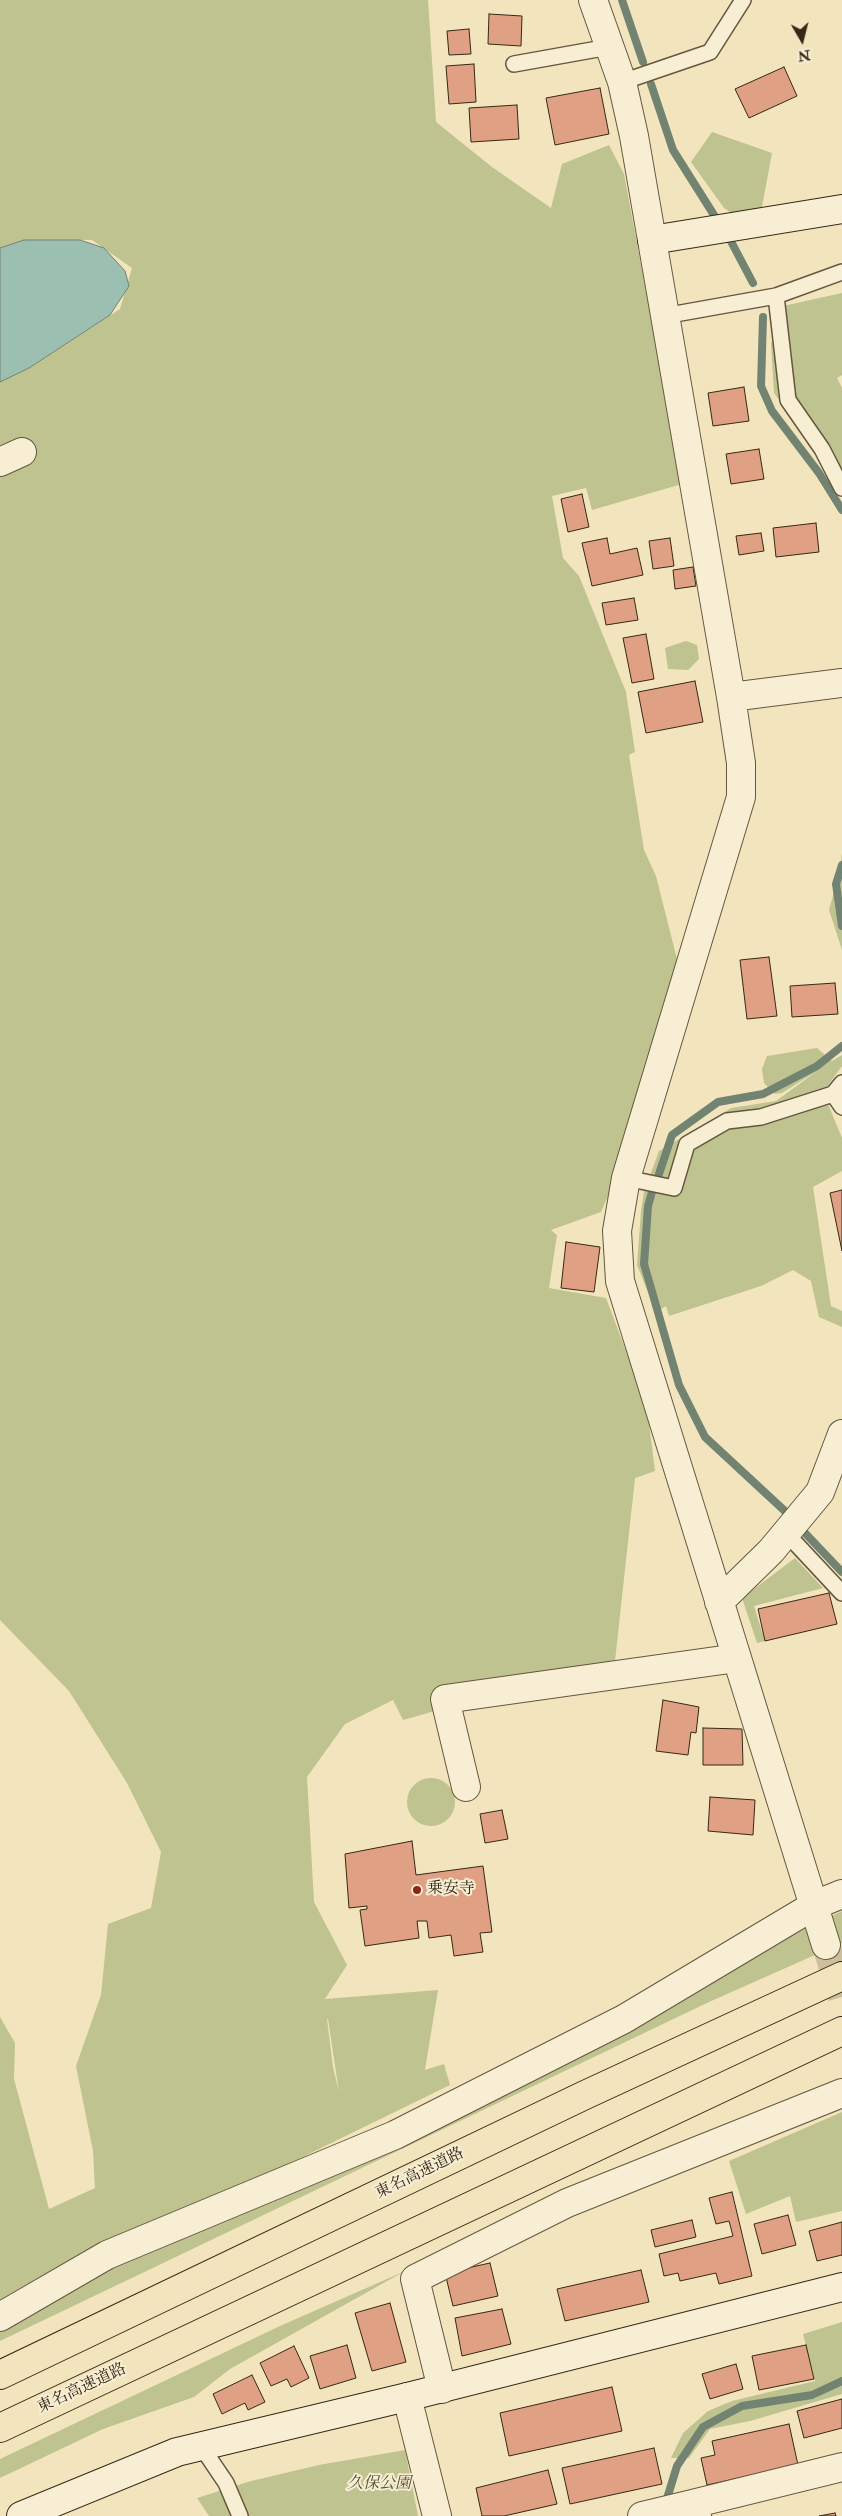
<!DOCTYPE html>
<html>
<head>
<meta charset="utf-8">
<style>
  body { margin:0 }
  #map { position:relative; width:842px; height:2516px; overflow:hidden; background:#f2e5bd; font-family:"IM FELL Double Pica",serif }
  canvas { display:block }
  .north { position:absolute; left:777px; top:15px; width:50px; height:50px; -webkit-text-stroke:4px #f7eed4; paint-order:stroke; rotate:172deg; font-size:14px; font-weight:700; line-height:20px; text-align:center; color:#362815 }
  .north::after { content:''; display:block; margin:auto; width:18px; height:22px; background:#362815; clip-path:polygon(50% 0,100% 100%,50% 72%,0 100%) }
</style>
</head>
<body>
<div id="map">
<canvas width="842" height="2516"></canvas>
<div class="north">N</div>
</div>
<script>
const g = document.querySelector('canvas').getContext('2d');
g.lineJoin = 'round';
function fill(path, color) {
  g.fillStyle = color;
  g.fill(path, 'evenodd');
}
function shape(rows) {
  const path = new Path2D();
  for (const r of rows) {
    if (r.length === 3) {
      path.moveTo(r[0] + r[2], r[1]);
      path.arc(r[0], r[1], r[2], 0, 2 * Math.PI);
      continue;
    }
    path.moveTo(r[0], r[1]);
    for (let i = 2; i < r.length; i += 2) path.lineTo(r[i], r[i + 1]);
  }
  return path;
}
function trace(path, color, width, dash) {
  g.strokeStyle = color;
  g.lineWidth = width;
  g.lineCap = dash ? 'butt' : 'round';
  g.setLineDash(dash || []);
  g.stroke(path);
}
function label(font, color, halo, rows, align = 'center') {
  g.font = font + ' "IM FELL Double Pica","Noto Serif JP",serif';
  g.lineWidth = 4;
  g.setLineDash([]);
  g.textBaseline = 'middle';
  g.strokeStyle = halo;
  g.fillStyle = color;
  for (const [text, x, y, turn = 0] of rows) {
    g.save();
    g.translate(x, y);
    g.rotate((+turn || 0) * Math.PI / 180);
    g.textAlign = isNaN(turn) ? turn : align;
    if (halo) g.strokeText(text, 0, 0);
    g.fillText(text, 0, 0);
    g.restore();
  }
}
fill(shape([
  [0,0,428,0,436,122,492,167,551,208,562,164,609,145,624,174,682,484,592,510,586,488,552,496,563,558,579,576,626,692,635,752,629,755,644,850,656,876,684,987,649,1102,601,1212,551,1230,557,1235,549,1288,606,1298,647,1407,655,1471,635,1478,615,1661,445,1699,435,1711,403,1720,393,1700,345,1724,307,1777,314,1902,347,1965,325,1999,438,1990,425,2070,444,2064,450,2085,278,2169,0,2311,0,2017,15,2043,14,2079,49,2209,95,2188,93,2151,76,2066,101,1995,108,1924,151,1908,161,1852,127,1783,69,1691,0,1620,0,379,29,368,120,309,132,268,92,240,24,240,0,248],
  [327,2019,328,2019,339,2092,333,2067],
  [712,132,772,153,762,207,741,219,724,208,691,162],
  [842,293,842,375,837,378,842,388,842,490,812,444,774,393,771,344,783,306],
  [686,641,697,645,699,659,688,670,668,669,665,648],
  [842,853,842,950,829,910,840,870],
  [817,1048,832,1061,842,1055,842,1066,823,1092,842,1138,842,1171,813,1187,831,1306,842,1311,842,1327,819,1317,811,1281,793,1270,761,1286,669,1316,666,1306,656,1312,637,1265,641,1211,644,1192,659,1151,731,1108,776,1101,817,1071,782,1093,775,1094,764,1083,762,1069,767,1056],
  [795,1558,823,1588,754,1606,765,1641,757,1643,742,1598],
  [431,1802,24],
  [842,1911,842,1943,709,2002,0,2341,0,2326,141,2249],
  [842,2112,842,2211,796,2222,790,2196,746,2214,729,2161],
  [405,2271,230,2369,194,2397,103,2429,0,2478,0,2459,280,2326],
  [842,2322,842,2394,750,2421,710,2429,689,2458,671,2458,683,2433,708,2411,732,2401,815,2381,803,2334],
  [405,2450,418,2516,209,2516,197,2498,251,2481,319,2465]
]), '#bec38f');
const water = shape([
  [24,240,80,240,104,248,125,271,129,286,110,315,29,368,0,382,0,248,24,240]
]);
fill(water, '#9bbfb0');
trace(water, '#738372', 1);
trace(shape([
  [622,0,643,62],
  [651,84,673,150,719,223],
  [726,232,753,283],
  [763,317,761,386,772,411,819,473,842,510],
  [842,865,836,884,842,926],
  [658,1177,672,1135,718,1102,763,1094,817,1066,842,1046],
  [652,1192,648,1206,644,1264,679,1385,705,1437,787,1513],
  [804,1532,842,1572],
  [665,2505,677,2466,703,2427,742,2406,812,2395,842,2381]
]), '#738372', 8);
const building = shape([
  [489,14,522,16,521,46,488,44,489,14],
  [469,29,471,54,449,55,447,31,469,29],
  [474,64,476,102,449,104,446,66,474,64],
  [784,67,797,96,749,118,735,89,784,67],
  [600,88,609,134,555,145,546,98,600,88],
  [517,105,519,139,471,142,469,108,517,105],
  [744,387,749,421,713,426,708,393,744,387],
  [759,449,764,479,731,484,726,454,759,449],
  [582,494,589,527,568,532,561,499,582,494],
  [816,523,819,552,776,557,773,528,816,523],
  [761,533,764,551,739,555,736,536,761,533],
  [607,538,610,554,637,548,643,575,592,586,582,543,607,538],
  [670,538,674,566,653,569,649,541,670,538],
  [693,567,696,586,675,589,673,570,693,567],
  [634,598,638,620,606,625,602,603,634,598],
  [646,634,654,679,632,683,623,638,646,634],
  [695,681,703,722,646,733,638,692,695,681],
  [769,957,777,1016,747,1019,740,960,769,957],
  [835,983,838,1014,792,1017,790,986,835,983],
  [842,1190,842,1251,830,1193,842,1190],
  [566,1242,600,1247,594,1292,561,1288,566,1242],
  [829,1593,837,1624,765,1641,758,1609,829,1593],
  [663,1700,699,1707,696,1733,691,1732,688,1755,656,1751,663,1700],
  [703,1728,742,1729,743,1765,703,1765,703,1728],
  [710,1797,755,1800,753,1835,708,1831,710,1797],
  [502,1810,508,1839,485,1843,480,1814,502,1810],
  [412,1841,416,1875,483,1866,492,1932,480,1933,483,1952,454,1956,451,1935,429,1938,427,1921,417,1921,419,1938,365,1946,360,1910,367,1909,367,1906,349,1908,345,1854,412,1841],
  [732,2192,752,2276,719,2284,716,2273,680,2281,678,2273,664,2276,659,2254,733,2236,729,2221,716,2224,709,2198,732,2192],
  [788,2215,796,2245,762,2254,754,2224,788,2215],
  [692,2220,696,2237,655,2247,651,2230,692,2220],
  [842,2222,842,2255,817,2261,809,2231,842,2222],
  [490,2263,498,2296,453,2306,445,2273,490,2263],
  [641,2270,649,2302,565,2321,557,2289,641,2270],
  [390,2303,406,2362,372,2371,355,2313,390,2303],
  [502,2309,511,2344,462,2356,455,2318,502,2309],
  [347,2345,356,2378,320,2389,310,2356,347,2345],
  [806,2345,814,2379,759,2390,752,2356,806,2345],
  [294,2346,309,2378,291,2387,287,2379,271,2386,260,2363,294,2346],
  [736,2364,743,2389,710,2399,702,2374,736,2364],
  [252,2375,265,2402,248,2410,245,2403,222,2414,213,2394,252,2375],
  [612,2387,622,2431,509,2456,500,2413,612,2387],
  [842,2399,842,2428,804,2438,797,2411,842,2399],
  [789,2424,798,2465,707,2485,701,2458,715,2455,712,2441,789,2424],
  [654,2448,662,2484,570,2504,562,2468,654,2448],
  [548,2470,557,2504,504,2516,482,2516,476,2488,548,2470],
  [835,2513,836,2516,819,2516,835,2513]
]);
fill(building, '#e0a084');
trace(building, '#362815', 1);
trace(shape([
  [826,1945,842,1997]
]), '#ccbf9b', 28, [28, 14]);
const lane = shape([
  [514,64,609,47],
  [622,82,710,52,743,0],
  [776,296,788,400,822,449,842,488],
  [664,316,776,296,842,272],
  [833,1094,842,1107],
  [626,1178,674,1188,687,1144,727,1121,761,1117,833,1094,842,1083],
  [786,1533,842,1593],
  [201,2446,226,2483,240,2516]
]);
const street = shape([
  [593,0,622,82,634,136,731,697,741,763,741,797,626,1178,617,1231,620,1281,826,1945],
  [0,462,22,452],
  [731,697,842,683],
  [719,1602,771,1551,820,1492,842,1434],
  [466,1787,445,1699,737,1658],
  [0,2317,107,2255,395,2135,624,2019,815,1905,842,1894],
  [442,2389,415,2279,567,2203,842,2093],
  [407,2397,437,2516],
  [642,2516,696,2503],
  [697,2516,696,2503,842,2467]
]);
const secondary = shape([
  [652,240,842,209],
  [21,2516,177,2452,407,2397,842,2287]
]);
const highway = shape([
  [0,2375,585,2095,842,1976],
  [0,2428,842,2031]
]);
trace(lane, '#65573f', 18);
trace(street, '#65573f', 30);
trace(secondary, '#362815', 30);
trace(highway, '#362815', 30);
trace(lane, '#f7eed4', 15);
trace(street, '#f7eed4', 28);
trace(secondary, '#f7eed4', 28);
trace(highway, '#f2e5bd', 28);
for (const [x, y, r, color] of [
  [417,1890,5,"#8f2418"]
]) {
  const dot = new Path2D();
  dot.arc(x, y, r, 0, 2 * Math.PI);
  g.fillStyle = color;
  g.fill(dot);
  trace(dot, '#f7eed4', 2);
}
label('16px', '#362815', '#f7eed4', [
  ["乗安寺",427,1890]
], 'left');
label('16px', '#362815', '#f7eed4', [
  ["東名高速道路",420,2174,-26],
  ["東名高速道路",82,2389,-25]
]);
label('italic 16px', '#584f34', '#f7eed4', [
  ["久保公園",379,2485]
]);
</script>
</body>
</html>
